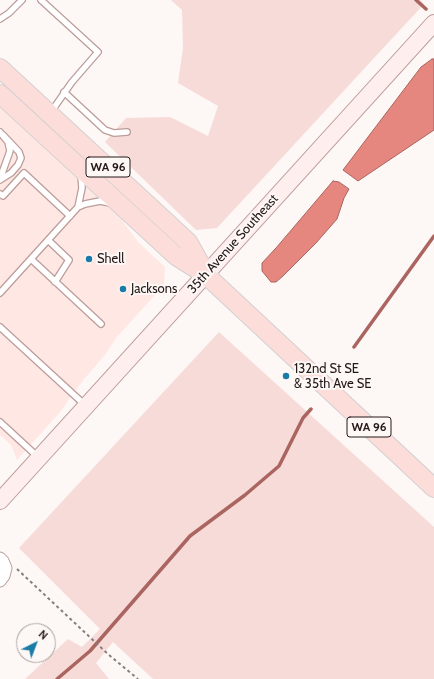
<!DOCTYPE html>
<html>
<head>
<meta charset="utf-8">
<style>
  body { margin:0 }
  #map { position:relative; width:434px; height:679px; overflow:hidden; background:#fdf7f6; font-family:Cabin,sans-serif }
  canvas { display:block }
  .north { position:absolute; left:16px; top:623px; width:40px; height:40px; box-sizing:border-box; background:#fdf7f6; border:1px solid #a69e9d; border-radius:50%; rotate:42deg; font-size:11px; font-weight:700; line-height:16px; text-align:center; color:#241918 }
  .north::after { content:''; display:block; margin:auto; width:14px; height:18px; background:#1b7ba7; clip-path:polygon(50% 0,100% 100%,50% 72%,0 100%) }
</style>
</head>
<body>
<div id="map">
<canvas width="434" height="679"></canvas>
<div class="north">N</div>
</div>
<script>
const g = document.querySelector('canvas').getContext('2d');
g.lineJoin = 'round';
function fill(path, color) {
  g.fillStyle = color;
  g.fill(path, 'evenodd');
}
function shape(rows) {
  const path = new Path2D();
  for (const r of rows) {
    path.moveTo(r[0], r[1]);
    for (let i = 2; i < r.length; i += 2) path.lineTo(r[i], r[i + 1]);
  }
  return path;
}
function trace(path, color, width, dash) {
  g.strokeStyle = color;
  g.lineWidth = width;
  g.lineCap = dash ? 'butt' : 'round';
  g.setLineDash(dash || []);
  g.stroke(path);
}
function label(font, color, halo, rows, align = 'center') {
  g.font = font + ' Cabin,sans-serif';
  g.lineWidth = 4;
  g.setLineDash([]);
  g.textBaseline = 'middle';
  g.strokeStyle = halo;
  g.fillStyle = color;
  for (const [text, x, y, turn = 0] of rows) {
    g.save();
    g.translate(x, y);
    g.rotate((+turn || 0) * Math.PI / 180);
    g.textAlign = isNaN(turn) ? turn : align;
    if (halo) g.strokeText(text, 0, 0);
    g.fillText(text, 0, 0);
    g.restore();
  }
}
fill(shape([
  [0,107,121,219,139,243,165,267,164,285,116,338,105,355,84,379,60,412,17,460,11,445,0,435]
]), '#ffe7e4');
fill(shape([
  [171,0,420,0,424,4,217,228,196,230,105,142,126,118,170,117,208,136,218,106,178,83,183,48,182,10],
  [219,332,434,527,434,679,153,679,113,642,96,663,109,679,25,679,68,639,82,647,100,629,19,548]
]), '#f7dbd8');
const water = shape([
  [432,59,434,59,434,130,358,181,343,170,421,67,432,59],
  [333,181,339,182,349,189,344,198,337,219,316,243,283,276,276,282,271,282,262,271,262,263,276,248,333,181]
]);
fill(water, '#e5867f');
trace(water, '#ab6560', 1);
trace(shape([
  [416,0,426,9],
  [354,347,434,236],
  [57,679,90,651,190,536,245,495,279,466,303,418,311,409]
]), '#ab6560', 3.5);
const lane = shape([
  [41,0,98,52,72,82,51,112],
  [0,19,9,13,22,0],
  [64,92,105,130,114,133,127,132],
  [0,132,8,142,10,151,0,179],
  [0,180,11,173,18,165,21,158,19,152,3,135],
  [0,194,3,196,24,173,70,216],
  [78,207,82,188,81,176],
  [48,240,69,260,55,282],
  [31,259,101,324],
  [0,293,78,207,85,204,100,201,110,203],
  [0,327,85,405],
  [0,422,38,457]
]);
const street = shape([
  [0,558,3,561,6,568,4,576,0,581]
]);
const secondary = shape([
  [0,501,434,23]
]);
const primary = shape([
  [0,68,188,242,206,274],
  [0,94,176,256,206,275,434,488]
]);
trace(lane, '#bb9d9a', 8);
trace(street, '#bb9d9a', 13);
trace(secondary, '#bb9d9a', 18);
trace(primary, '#d3d1d1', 20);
trace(shape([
  [17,569,109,655,138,679]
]), '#867d7c', 2, [3, 3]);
trace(lane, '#fff', 5.5);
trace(street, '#fff', 11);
trace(secondary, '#feeeed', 16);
trace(primary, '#fdddda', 18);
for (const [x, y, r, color] of [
  [89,259,4,"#1b7ba7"],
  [123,289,4,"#1b7ba7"],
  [286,376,4,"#1b7ba7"]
]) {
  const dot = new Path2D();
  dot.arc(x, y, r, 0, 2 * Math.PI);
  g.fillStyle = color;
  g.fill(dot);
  trace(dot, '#fdf7f6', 1.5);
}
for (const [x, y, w] of [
  [108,167,44],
  [369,427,44]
]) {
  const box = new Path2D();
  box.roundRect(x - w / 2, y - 10, w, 20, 3);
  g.fillStyle = '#fdf7f6';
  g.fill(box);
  trace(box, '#241918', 1);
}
label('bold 12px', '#241918', null, [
  ["WA 96",108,167],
  ["WA 96",369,427]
]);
label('13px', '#241918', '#fdf7f6', [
  ["35th Avenue Southeast",233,244,-48]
]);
label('13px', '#241918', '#fdf7f6', [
  ["Shell",97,259],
  ["Jacksons",131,289],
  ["132nd St SE",294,369],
  ["& 35th Ave SE",294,384]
], 'left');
</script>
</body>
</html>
